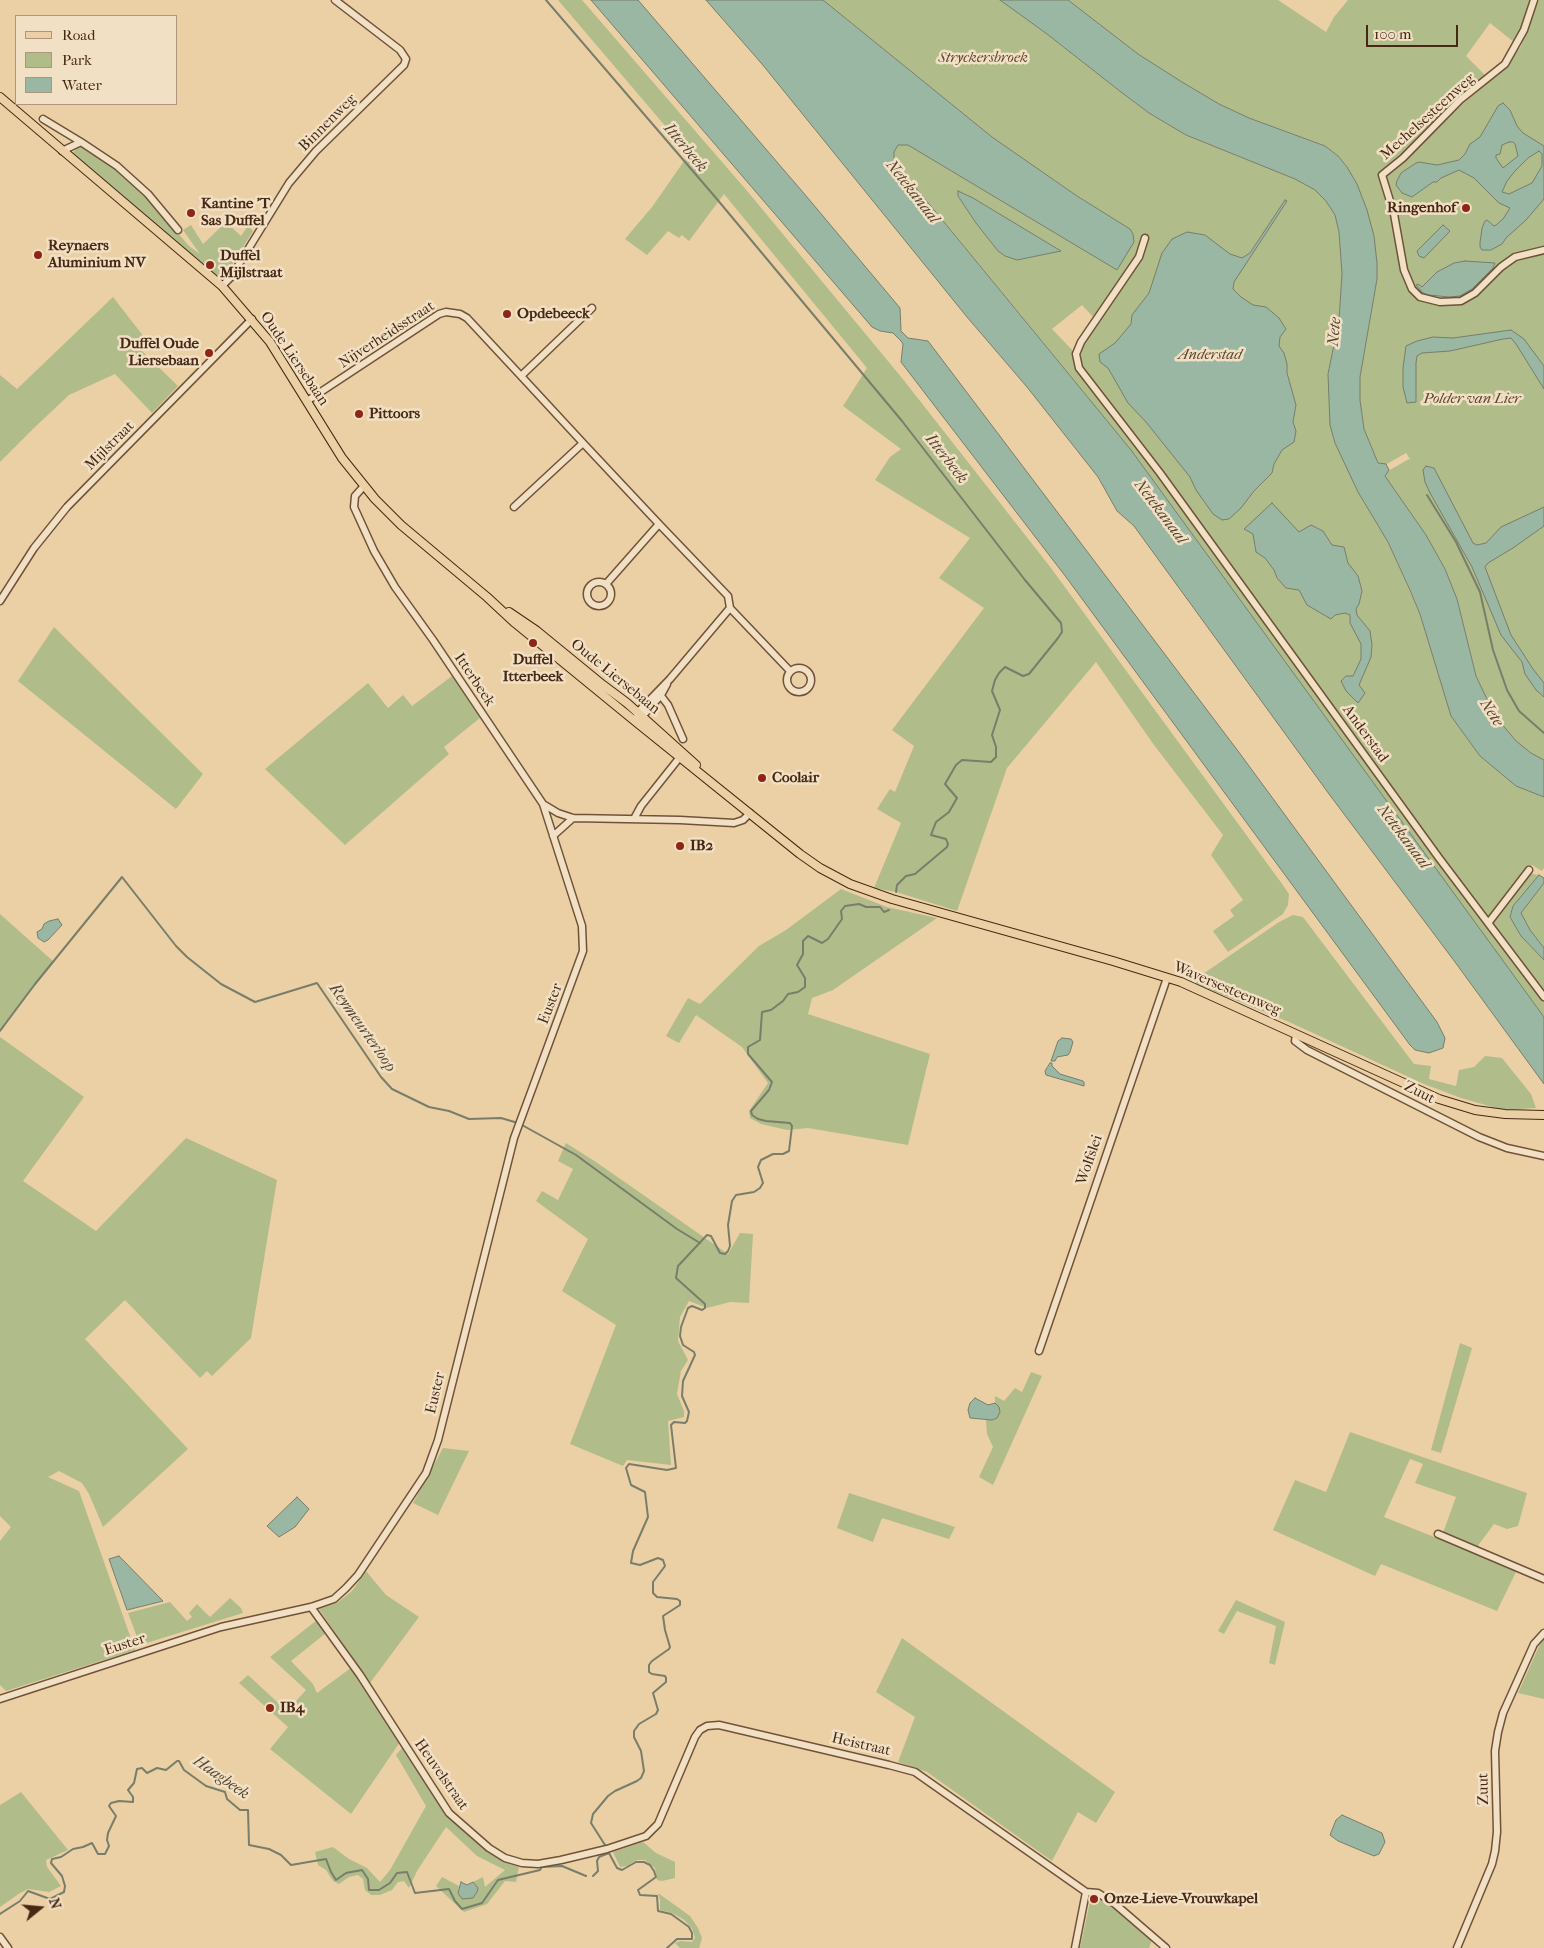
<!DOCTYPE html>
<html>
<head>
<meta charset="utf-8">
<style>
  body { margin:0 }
  #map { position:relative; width:1544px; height:1948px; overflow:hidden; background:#ebd0a5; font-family:"IM FELL French Canon",serif }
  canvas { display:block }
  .legend { position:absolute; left:15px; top:15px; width:162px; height:90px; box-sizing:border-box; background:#f2e0c4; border:1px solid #ae967e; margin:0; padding:6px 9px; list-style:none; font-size:15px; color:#472815 }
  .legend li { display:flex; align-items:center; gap:10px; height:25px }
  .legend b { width:25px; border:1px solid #ae967e }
  .north { position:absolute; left:15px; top:1883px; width:50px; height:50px; -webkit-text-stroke:4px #f2e0c4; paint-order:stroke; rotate:73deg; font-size:14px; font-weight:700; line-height:20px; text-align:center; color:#472815 }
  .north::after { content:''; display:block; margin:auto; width:18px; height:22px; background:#472815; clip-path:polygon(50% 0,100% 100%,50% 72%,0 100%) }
  .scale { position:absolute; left:1366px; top:25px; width:92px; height:22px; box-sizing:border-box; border:2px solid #472815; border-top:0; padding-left:6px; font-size:15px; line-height:18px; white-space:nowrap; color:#472815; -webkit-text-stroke:4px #f2e0c4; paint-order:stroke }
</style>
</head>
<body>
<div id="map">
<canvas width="1544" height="1948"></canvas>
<ul class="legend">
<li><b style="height:6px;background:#ebd0a5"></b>Road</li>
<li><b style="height:14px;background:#b1bc8b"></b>Park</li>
<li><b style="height:14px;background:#99b7a3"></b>Water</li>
</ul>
<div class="north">N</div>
<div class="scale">100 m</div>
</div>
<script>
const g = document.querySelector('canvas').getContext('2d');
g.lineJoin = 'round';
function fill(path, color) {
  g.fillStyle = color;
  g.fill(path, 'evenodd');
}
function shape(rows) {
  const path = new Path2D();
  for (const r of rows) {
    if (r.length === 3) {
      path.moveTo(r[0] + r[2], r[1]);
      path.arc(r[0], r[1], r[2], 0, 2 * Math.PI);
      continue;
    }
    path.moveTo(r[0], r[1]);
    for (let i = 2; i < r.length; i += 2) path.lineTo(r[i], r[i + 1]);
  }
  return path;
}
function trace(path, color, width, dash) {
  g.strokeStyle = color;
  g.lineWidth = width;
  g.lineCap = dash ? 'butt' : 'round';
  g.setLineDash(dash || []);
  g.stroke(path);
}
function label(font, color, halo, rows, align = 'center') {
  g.font = font + ' "IM FELL French Canon",serif';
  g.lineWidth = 5;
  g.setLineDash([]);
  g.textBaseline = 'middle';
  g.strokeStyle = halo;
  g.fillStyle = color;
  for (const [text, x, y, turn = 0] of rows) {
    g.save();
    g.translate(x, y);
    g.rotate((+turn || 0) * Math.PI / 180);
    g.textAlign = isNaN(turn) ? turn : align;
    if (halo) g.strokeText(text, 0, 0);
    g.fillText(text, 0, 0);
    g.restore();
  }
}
fill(shape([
  [558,0,582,0,748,192,902,378,1051,568,1280,881,1289,894,1288,905,1283,914,1228,952,1213,931,1234,916,1230,910,1243,900,1211,855,1223,835,1154,745,1096,662,1007,768,957,911,896,892,874,888,901,823,877,809,890,789,895,792,914,746,892,730,984,608,939,578,970,538,875,480,890,457,901,449,843,406,867,368,724,194,689,241,682,235,679,238,668,231,647,255,625,239,652,207,689,154],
  [823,0,1000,0,1047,34,1121,92,1149,113,1186,135,1295,179,1315,190,1326,201,1335,215,1339,232,1342,274,1339,320,1328,374,1358,492,1388,542,1420,614,1451,716,1480,756,1516,786,1544,797,1544,868,1542,871,1532,865,1526,873,1539,875,1513,906,1510,917,1521,936,1544,960,1544,1017,1131,450,894,160,894,152,898,145,908,145,1117,270,1133,234,1130,229,1077,196,992,137],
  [958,192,973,198,1061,251,1017,260,1005,256,998,251,976,223,958,196],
  [1082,305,1096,320,1076,354,1052,329],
  [1068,0,1278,0,1326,32,1334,17,1348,0,1532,0,1515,43,1490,23,1466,56,1487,77,1394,163,1383,169,1386,177,1464,103,1505,68,1521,46,1539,0,1544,0,1544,760,1531,753,1516,741,1495,716,1476,676,1457,599,1445,569,1426,535,1385,476,1388,471,1409,459,1411,461,1405,451,1406,453,1385,465,1378,463,1364,429,1360,400,1360,377,1377,279,1377,263,1357,184,1347,167,1338,156,1325,146,1249,118,1219,104,1182,82,1138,54],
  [78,146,83,146,119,172,146,196,189,246,200,254,183,230,191,225,203,244,226,222,241,236,248,226,253,231,225,276,216,275,76,157,73,153],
  [113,297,148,342,140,349,178,386,152,413,115,374,69,395,34,428,0,462,0,375,17,389],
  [54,627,203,774,176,809,18,681],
  [452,676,480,718,444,747,449,754,345,845,265,769,368,683,388,708,403,695,412,706],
  [1544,883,1544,948,1530,930,1521,913],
  [841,889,887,907,937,918,833,990,812,998,808,1014,930,1054,908,1145,808,1128,787,1130,761,1124,750,1118,749,1111,768,1083,742,1047,696,1015,679,1043,666,1036,688,998,700,1004,759,946,786,930],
  [0,914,54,962,0,1030],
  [1293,915,1303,917,1414,1064,1431,1066,1429,1079,1456,1086,1459,1070,1474,1067,1485,1056,1502,1058,1531,1094,1536,1108,1503,1110,1461,1098,1424,1084,1289,1022,1196,984,1197,978,1279,922],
  [0,1037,84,1097,23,1181,96,1231,186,1138,277,1180,251,1338,212,1376,207,1371,200,1378,125,1300,85,1339,188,1449,103,1527,89,1494,82,1483,59,1471,48,1477,79,1491,135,1650,6,1691,0,1685,0,1541,11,1527,0,1516],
  [566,1143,596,1162,728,1254,740,1233,753,1234,749,1303,730,1302,707,1308,689,1301,680,1317,678,1341,688,1360,681,1371,677,1394,684,1411,684,1417,668,1421,671,1465,627,1460,623,1466,570,1444,616,1325,562,1291,588,1239,536,1201,542,1191,558,1200,573,1169,558,1161],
  [1460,1343,1472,1348,1441,1453,1431,1450],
  [1031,1372,1042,1376,993,1485,979,1477,993,1447,987,1434,986,1420,992,1420,999,1407,995,1403,995,1396,1004,1401,1015,1388,1022,1392],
  [1350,1432,1527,1493,1518,1526,1507,1529,1494,1524,1477,1547,1443,1533,1456,1497,1415,1483,1423,1464,1410,1459,1384,1517,1517,1570,1497,1611,1381,1564,1375,1576,1273,1530,1295,1480,1326,1492],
  [443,1448,469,1451,438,1515,413,1503],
  [849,1493,955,1527,949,1539,882,1518,873,1542,837,1528],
  [366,1571,386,1595,419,1617,370,1683,319,1609,337,1603,352,1591],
  [230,1598,241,1608,243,1613,140,1645,128,1613,170,1602,187,1621,192,1617,189,1613,197,1604,210,1617],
  [1236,1600,1285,1622,1275,1665,1269,1663,1276,1626,1237,1611,1224,1634,1218,1631],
  [317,1620,326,1633,291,1661,313,1684,317,1693,352,1667,400,1742,351,1814,270,1749,288,1727,239,1683,248,1675,287,1711,306,1690,270,1657],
  [902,1638,1115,1792,1096,1823,1078,1812,1052,1861,927,1772,898,1762,915,1717,876,1692],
  [1544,1639,1544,1699,1518,1693,1541,1642],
  [402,1748,451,1818,477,1843,510,1864,519,1867,516,1882,505,1881,487,1904,464,1912,436,1886,442,1877,459,1886,458,1893,478,1888,473,1882,483,1877,485,1887,505,1870,477,1856,446,1827,417,1871,409,1888,404,1881,398,1882,392,1890,380,1895,371,1895,365,1890,363,1879,358,1875,349,1877,339,1884,333,1881,326,1870,318,1865,315,1852,333,1847,349,1859,367,1868,380,1882,390,1870,426,1806,396,1755],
  [21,1792,68,1850,46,1860,47,1867,61,1886,49,1892,28,1889,20,1893,0,1907,0,1805],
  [643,1842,656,1853,675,1862,675,1878,662,1881,657,1880,655,1868,645,1860,637,1860,627,1866,620,1867,613,1852],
  [658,1893,690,1916,698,1928,702,1938,699,1948,680,1948,675,1943,680,1941,692,1942,695,1938,692,1928,683,1919,672,1913,660,1910,660,1900],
  [1095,1896,1125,1916,1152,1940,1149,1948,1080,1948,1091,1897]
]), '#b1bc8b');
const water = shape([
  [591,0,638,0,807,197,900,308,901,331,908,338,928,341,1238,751,1437,1022,1445,1038,1443,1048,1429,1053,1415,1050,1410,1045,1066,577,901,362,903,344,901,341,893,333,880,331,872,327,591,0],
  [706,0,823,0,992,137,1077,196,1130,229,1133,234,1134,242,1117,270,908,145,898,145,894,152,894,161,1131,450,1544,1017,1544,1084,1455,962,1329,794,1134,526,1117,511,1098,477,1027,387,967,317,762,64,706,0],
  [1000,0,1068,0,1138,54,1182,82,1219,104,1249,118,1325,146,1338,156,1347,167,1357,184,1367,210,1374,236,1377,263,1377,279,1360,377,1360,400,1364,429,1378,463,1386,464,1389,470,1385,476,1426,535,1445,569,1457,599,1476,676,1495,716,1516,741,1531,753,1544,760,1544,797,1516,786,1480,756,1451,716,1420,614,1409,588,1388,542,1358,492,1335,443,1330,425,1328,374,1339,320,1342,274,1339,232,1335,215,1326,201,1315,190,1295,179,1186,135,1149,113,1121,92,1047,34,1000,0],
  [1503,103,1510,110,1517,126,1523,133,1544,146,1544,199,1526,220,1506,238,1502,244,1491,250,1482,250,1480,247,1480,243,1482,228,1485,221,1487,220,1494,226,1496,225,1503,219,1510,208,1499,203,1474,178,1459,170,1441,178,1437,182,1433,182,1412,197,1402,193,1396,185,1397,181,1401,173,1416,163,1419,162,1437,165,1459,160,1465,154,1470,144,1480,137,1498,106,1503,103],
  [1509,142,1513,142,1515,144,1518,156,1503,168,1496,158,1496,155,1500,154,1502,145,1509,142],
  [1539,151,1542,154,1542,166,1532,183,1509,194,1502,192,1507,181,1515,171,1528,158,1539,151],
  [958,191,973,198,1061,251,1017,260,1005,256,998,251,976,223,958,196,958,191],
  [1285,200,1287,201,1234,282,1233,289,1241,297,1253,305,1266,307,1279,318,1286,329,1280,337,1279,346,1284,353,1287,364,1287,373,1296,405,1293,422,1296,431,1294,442,1282,450,1274,464,1272,473,1254,491,1241,508,1229,519,1222,520,1213,514,1196,490,1190,477,1146,422,1128,403,1108,368,1100,362,1099,354,1115,343,1131,324,1132,315,1149,293,1162,253,1172,239,1187,232,1205,235,1230,254,1242,258,1250,253,1285,200],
  [1443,225,1450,231,1424,258,1419,256,1417,251,1443,225],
  [1465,261,1495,263,1493,268,1472,289,1460,296,1449,297,1429,295,1423,293,1416,285,1418,284,1422,287,1437,272,1454,263,1465,261],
  [1511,330,1524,339,1544,366,1544,389,1516,344,1511,338,1503,339,1450,351,1422,353,1417,356,1416,363,1416,402,1407,403,1403,387,1403,368,1406,346,1417,341,1433,337,1453,338,1511,330],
  [1426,466,1434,468,1473,543,1477,545,1486,543,1501,527,1544,507,1544,526,1513,548,1488,563,1485,567,1511,635,1533,669,1544,683,1544,697,1536,690,1525,674,1522,662,1501,635,1472,567,1430,493,1425,482,1423,470,1426,466],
  [1272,503,1299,532,1311,525,1323,531,1332,545,1344,547,1348,563,1358,576,1362,591,1359,604,1356,609,1357,615,1370,631,1372,645,1371,657,1359,685,1365,693,1358,703,1346,691,1341,681,1346,676,1353,676,1361,659,1361,644,1350,623,1350,615,1345,613,1335,615,1331,619,1307,605,1299,590,1286,588,1277,578,1274,570,1265,558,1256,552,1253,534,1244,529,1272,503],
  [1539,875,1544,878,1544,883,1521,913,1530,930,1544,948,1544,960,1521,936,1510,917,1513,906,1539,875],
  [58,919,62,925,48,940,44,942,38,938,37,932,42,929,44,924,49,921,58,919],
  [1062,1038,1071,1039,1073,1042,1070,1052,1068,1055,1057,1057,1055,1061,1051,1061,1058,1041,1062,1038],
  [1050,1063,1052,1063,1052,1066,1060,1074,1083,1081,1084,1082,1084,1086,1046,1075,1045,1071,1050,1063],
  [975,1398,988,1405,995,1403,999,1407,1000,1412,997,1418,992,1420,970,1418,968,1410,970,1403,975,1398],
  [297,1497,309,1509,295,1527,279,1537,267,1526,297,1497],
  [119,1556,163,1601,127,1610,109,1559,119,1556],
  [1342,1815,1382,1833,1385,1842,1379,1854,1374,1856,1338,1841,1330,1835,1336,1820,1342,1815],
  [461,1882,467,1885,473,1882,478,1888,477,1892,473,1898,462,1899,458,1893,461,1882]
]);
fill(water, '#99b7a3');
trace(water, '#787e6a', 1);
trace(shape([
  [546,0,716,198,902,421,1025,580,1061,623,1062,632,1058,638,1029,674,1023,676,1005,667,999,673,995,680,992,691,1000,710,992,735,996,747,996,757,991,762,962,760,956,765,945,784,957,798,949,812,936,822,931,835,946,839,948,844,947,847,915,874,906,876,897,885,896,892],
  [1427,495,1456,542,1480,592,1493,650,1507,690,1519,711,1544,733],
  [0,1031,35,984,122,877,176,946,187,957,221,984,255,1002,317,983,381,1077,392,1089,429,1107,449,1111,469,1119,501,1118,518,1123],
  [522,1125,576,1155,677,1229,700,1243],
  [605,1845,591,1823,593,1814,608,1796,615,1791,637,1781,641,1778,644,1771,641,1751,634,1737,634,1731,639,1724,656,1714,658,1710,653,1693,666,1682,666,1678,665,1676,652,1674,649,1672,649,1665,652,1661,669,1649,670,1647,665,1630,663,1616,680,1605,680,1601,677,1599,657,1597,653,1593,653,1582,665,1566,663,1560,658,1558,640,1565,631,1563,633,1551,648,1517,645,1492,631,1485,626,1468,629,1464,667,1470,676,1468,671,1425,674,1422,685,1423,687,1421,689,1412,682,1396,683,1381,695,1355,694,1352,683,1345,680,1336,681,1327,688,1308,692,1306,702,1310,705,1308,705,1304,676,1278,678,1266,707,1235,711,1236,720,1253,725,1254,728,1251,730,1246,728,1225,732,1201,736,1195,754,1192,760,1188,763,1183,758,1167,761,1160,773,1154,783,1154,789,1151,792,1126,790,1123,766,1121,758,1119,752,1115,751,1111,769,1090,772,1082,748,1054,748,1047,760,1040,762,1012,771,1010,783,1001,788,994,798,992,805,987,805,978,797,965,803,954,803,941,808,936,822,943,828,939,842,919,841,911,845,906,859,904,866,907,880,907,884,912,889,910],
  [593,1876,598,1871,597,1861,599,1857,609,1853,617,1868,622,1870,636,1862,644,1862,650,1865,654,1871,656,1877,638,1890,640,1895,657,1896,658,1911,671,1914,689,1927,692,1933,692,1939,677,1939,667,1948],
  [0,1914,20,1901,28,1891,50,1899,64,1892,65,1886,62,1876,51,1863,52,1859,61,1857,73,1849,83,1847,92,1843,98,1854,105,1854,109,1846,107,1840,108,1833,116,1816,109,1806,111,1803,119,1801,133,1802,133,1797,128,1790,134,1783,137,1769,142,1768,147,1773,157,1768,166,1770,177,1761,179,1761,184,1770,206,1786,225,1792,227,1799,240,1810,248,1810,249,1845,269,1849,281,1855,291,1865,326,1859,331,1872,336,1880,346,1873,362,1870,368,1879,369,1890,379,1890,390,1883,397,1873,407,1872,415,1893,449,1889,455,1901,462,1909,482,1903,498,1880,540,1870,542,1867,562,1866,586,1876]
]), '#787e6a', 2);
const minor = shape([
  [1534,0,1524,30,1505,64,1460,100,1403,158,1382,175,1394,214,1404,270,1412,289,1420,297,1440,302,1461,301,1475,293,1501,267,1515,257,1544,250],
  [43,119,81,142],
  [62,151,81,142,117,166,148,194,178,230],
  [1145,238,1139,257,1081,342,1076,354,1079,368,1160,473,1439,858,1544,997],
  [222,286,231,277,289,183,316,151,404,65,406,59,400,50,335,0],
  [307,401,439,314,446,312,460,314,467,318,521,376],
  [583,443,659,524],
  [364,486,355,496,354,507,374,551,395,587,433,640,543,804,558,813,573,818,680,820,734,823,743,820,750,813],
  [514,507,583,443,521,376,592,308],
  [599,594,12],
  [606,584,659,524,728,596,730,608],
  [0,601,34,548,67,507,252,319],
  [799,680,12],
  [658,692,668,705,683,739],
  [640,719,661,695,667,684],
  [636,722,638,712,670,679,730,608,790,671],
  [634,819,641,806,680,757],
  [553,836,573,818],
  [1489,922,1529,870],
  [1296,1035,1295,1041,1307,1050,1479,1137,1507,1148,1544,1156],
  [1039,1351,1167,978],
  [1438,1534,1544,1579],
  [311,1607,360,1675,449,1813,489,1848,505,1858,522,1863,538,1864,561,1860,607,1849,646,1836,658,1824,695,1737,700,1730,707,1726,719,1725,889,1765,915,1772,1086,1892],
  [0,1699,221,1627,311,1607,334,1599,346,1588,358,1575,426,1473,438,1440,514,1138,583,951,582,926,543,804],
  [1086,1892,1098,1893,1115,1904,1166,1948],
  [0,1937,8,1948],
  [1075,1948,1086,1892],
  [1457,1948,1492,1864,1495,1851,1497,1832,1495,1751,1498,1732,1503,1713,1534,1644,1544,1633]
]);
const major = shape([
  [0,97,222,286,270,342,342,458,375,499,401,525,487,597,515,623,636,722,800,854,820,868,850,884,892,899,1113,961,1181,982,1439,1099,1475,1110,1505,1114,1544,1115],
  [509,612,537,631,603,685,627,703,696,765]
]);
trace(minor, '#705239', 9);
trace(major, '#472815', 10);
trace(minor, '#f2e0c4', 6);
trace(major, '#ebd0a5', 8);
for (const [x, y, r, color] of [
  [1466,208,5,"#8f2418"],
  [191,213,5,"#8f2418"],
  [38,255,5,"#8f2418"],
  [210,265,5,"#8f2418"],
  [507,314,5,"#8f2418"],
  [209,353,5,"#8f2418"],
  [359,414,5,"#8f2418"],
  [533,643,5,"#8f2418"],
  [762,778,5,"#8f2418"],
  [680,846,5,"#8f2418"],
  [270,1708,5,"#8f2418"],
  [1094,1899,5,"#8f2418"]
]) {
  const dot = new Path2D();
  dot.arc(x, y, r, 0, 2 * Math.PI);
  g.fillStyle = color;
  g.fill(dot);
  trace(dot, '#f2e0c4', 2);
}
label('italic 15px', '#5c462d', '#f2e0c4', [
  ["Stryckersbroek",983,58],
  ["Anderstad",1210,355],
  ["Polder van Lier",1472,399]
]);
label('15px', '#472815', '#f2e0c4', [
  ["Mechelsesteenweg",1428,117,-42],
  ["Binnenweg",328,123,-45],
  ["Nijverheidsstraat",387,335,-33],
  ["Oude Liersebaan",294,359,56],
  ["Mijlstraat",110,446,-45],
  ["Oude Liersebaan",615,677,39],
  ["Itterbeek",474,680,56],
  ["Anderstad",1365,734,54],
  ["Waversesteenweg",1227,989,23],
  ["Euster",551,1004,-69],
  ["Zuut",1419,1093,27],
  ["Wolfslei",1090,1160,-71],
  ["Euster",436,1393,-77],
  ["Euster",125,1645,-18],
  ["Heistraat",861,1745,13],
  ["Heuvelstraat",441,1775,55],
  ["Zuut",1484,1789,-91]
]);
label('bold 15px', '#472815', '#f2e0c4', [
  ["Kantine 'T",201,204],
  ["Sas Duffel",201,221],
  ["Ringenhof",1456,208,"right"],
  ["Reynaers",48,246],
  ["Aluminium NV",48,263],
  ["Duffel",220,256],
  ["Mijlstraat",220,273],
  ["Opdebeeck",517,314],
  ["Duffel Oude",199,344,"right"],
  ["Liersebaan",199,361,"right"],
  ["Pittoors",369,414],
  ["Duffel",533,660,"center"],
  ["Itterbeek",533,677,"center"],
  ["Coolair",772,778],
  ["IB2",690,846],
  ["IB4",280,1708],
  ["Onze-Lieve-Vrouwkapel",1104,1899]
], 'left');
label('italic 16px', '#574531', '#f2e0c4', [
  ["Itterbeek",685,148,50],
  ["Netekanaal",912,192,52],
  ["Nete",1335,332,-85],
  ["Itterbeek",946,459,52],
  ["Netekanaal",1160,512,53],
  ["Nete",1491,713,57],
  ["Netekanaal",1403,837,53],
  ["Reymeurterloop",362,1028,55],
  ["Haagbeek",221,1778,35]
]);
</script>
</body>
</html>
